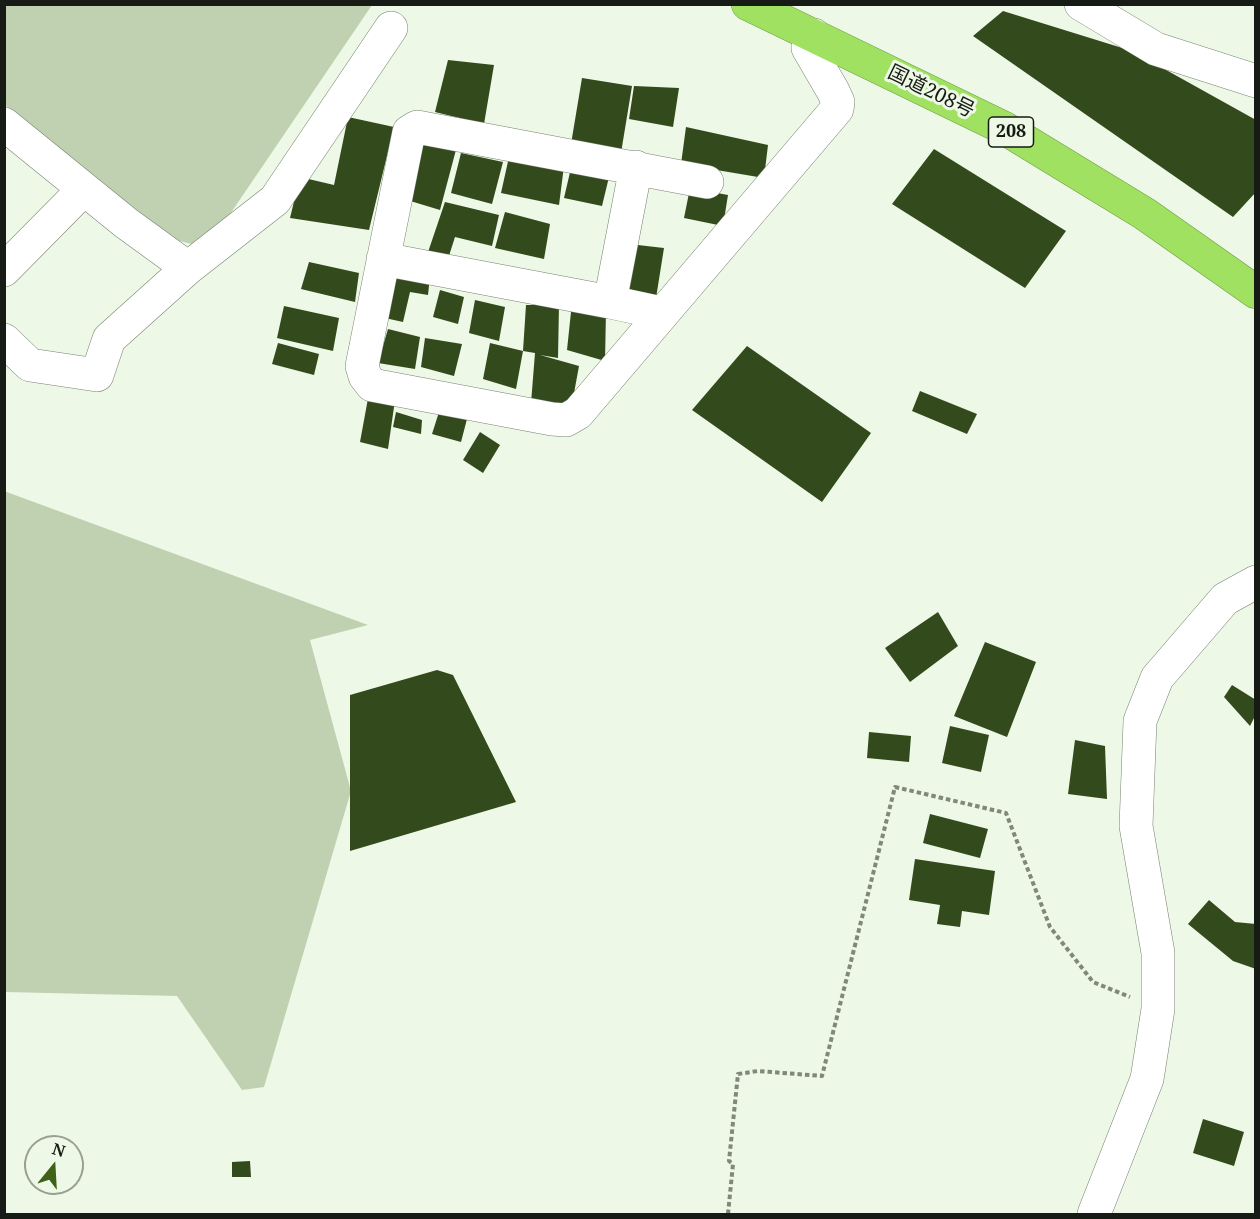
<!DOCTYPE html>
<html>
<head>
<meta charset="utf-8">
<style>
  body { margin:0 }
  #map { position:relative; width:1260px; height:1219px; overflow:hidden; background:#edf8e6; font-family:"Noto Serif",serif }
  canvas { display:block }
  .frame { position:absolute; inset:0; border:6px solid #171b15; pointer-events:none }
  .north { position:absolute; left:24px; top:1135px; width:60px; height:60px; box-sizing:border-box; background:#edf8e6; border:2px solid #97a092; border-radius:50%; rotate:18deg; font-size:16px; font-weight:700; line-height:24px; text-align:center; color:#171b15 }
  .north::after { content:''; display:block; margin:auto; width:21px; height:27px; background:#3f6118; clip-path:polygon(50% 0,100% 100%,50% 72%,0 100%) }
</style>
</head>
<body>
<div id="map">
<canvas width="1260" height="1219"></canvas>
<div class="frame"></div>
<div class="north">N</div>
</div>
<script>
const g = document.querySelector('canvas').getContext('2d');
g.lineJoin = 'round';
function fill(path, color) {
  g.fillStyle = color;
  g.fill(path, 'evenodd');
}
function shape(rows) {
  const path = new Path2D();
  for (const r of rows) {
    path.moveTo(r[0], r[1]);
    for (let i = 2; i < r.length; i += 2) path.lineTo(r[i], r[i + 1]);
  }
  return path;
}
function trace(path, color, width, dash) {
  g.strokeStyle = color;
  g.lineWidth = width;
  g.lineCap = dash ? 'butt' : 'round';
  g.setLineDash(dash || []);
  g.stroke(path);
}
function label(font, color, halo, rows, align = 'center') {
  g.font = font + ' "Noto Serif","Noto Sans JP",serif';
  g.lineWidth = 6;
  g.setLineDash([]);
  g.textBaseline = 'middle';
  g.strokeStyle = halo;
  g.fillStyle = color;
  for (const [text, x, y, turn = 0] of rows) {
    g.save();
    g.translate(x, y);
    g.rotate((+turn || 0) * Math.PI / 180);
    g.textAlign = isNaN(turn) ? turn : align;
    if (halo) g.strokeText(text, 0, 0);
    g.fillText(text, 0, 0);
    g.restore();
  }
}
fill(shape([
  [5,5,372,5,207,248,172,239,5,105],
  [4,491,368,625,310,640,351,791,264,1087,242,1090,177,996,5,992]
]), '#c0d1b2');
fill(shape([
  [1003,11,1132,51,1256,120,1256,192,1233,217,973,36],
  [448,60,494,65,484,124,435,112],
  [582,78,632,86,621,153,571,144],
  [634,86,679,88,673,127,629,119],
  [348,117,394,127,369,230,290,218,300,177,334,185],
  [686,127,768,145,764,178,681,164],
  [420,138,457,146,440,210,407,200],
  [934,149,1066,231,1025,288,892,204],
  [461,153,503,162,492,204,451,193],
  [509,157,564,166,559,205,501,193],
  [571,168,609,177,602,206,564,198],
  [690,188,728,195,723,226,684,218],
  [445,202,499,215,492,246,455,237,447,262,426,258],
  [505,212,550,224,544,259,495,248],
  [629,244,664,248,656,298,620,290],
  [309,262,359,273,355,302,301,289],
  [387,266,430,276,428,295,410,292,403,322,376,316],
  [440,290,464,297,458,324,433,317],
  [475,300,505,307,499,341,469,333],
  [526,305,559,305,558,358,540,355,579,366,572,404,531,403,535,353,523,351],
  [284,306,339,318,333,351,277,338],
  [606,311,605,361,567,350,571,312],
  [388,329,420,337,415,369,378,363],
  [425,338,462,344,454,376,421,367],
  [278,343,319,354,314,375,272,364],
  [490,343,523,351,516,389,483,379],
  [747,346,871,433,822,502,692,410],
  [920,391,977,414,967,434,912,411],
  [369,393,395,400,388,449,360,442],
  [396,412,422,420,421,434,393,427],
  [439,412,467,419,461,442,432,434],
  [480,432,500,445,483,473,463,460],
  [938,612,958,646,910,682,885,648],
  [985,642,1036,662,1007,737,954,716],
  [437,670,453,675,516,802,350,851,350,695],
  [1232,685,1256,700,1256,714,1250,726,1224,697],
  [950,726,989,735,981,772,942,763],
  [869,732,911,736,909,762,867,758],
  [1075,740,1105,746,1107,799,1068,794],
  [930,814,988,829,980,858,923,843],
  [915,859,995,871,989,915,962,911,960,927,937,924,940,905,909,900],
  [1209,900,1235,922,1256,924,1256,969,1233,961,1188,924],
  [1203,1119,1244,1132,1234,1166,1193,1153],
  [250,1161,251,1177,232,1177,232,1162]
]), '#334a1c');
const minor = shape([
  [1081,4,1156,49,1256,81],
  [4,124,126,223,188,268,275,200,391,28],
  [707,182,417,127,409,132,362,366,365,376,372,385,552,419,566,420,578,413,837,109,838,102,833,91,808,48,814,35],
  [383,259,610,302,652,311,658,317],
  [4,270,84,189],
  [610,302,636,167],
  [4,340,30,365,97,375,109,339,188,268],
  [1094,1214,1147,1079,1158,1009,1158,953,1136,826,1140,721,1157,678,1225,599,1256,582]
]);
const highway = shape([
  [748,4,1004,128,1145,214,1256,292]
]);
trace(minor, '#788172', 34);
trace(highway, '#709c47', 34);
trace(shape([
  [728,1214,733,1164,729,1161,738,1074,758,1071,822,1076,895,787,1006,813,1050,927,1093,982,1130,997]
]), '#80877b', 4, [4.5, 3]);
trace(minor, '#fff', 33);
trace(highway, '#a0e162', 33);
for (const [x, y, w] of [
  [1011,132,45]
]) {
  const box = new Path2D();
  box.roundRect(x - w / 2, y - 15, w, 30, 4.5);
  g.fillStyle = '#edf8e6';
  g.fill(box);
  trace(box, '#171b15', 1.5);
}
label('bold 18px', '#171b15', null, [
  ["208",1011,132]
]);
label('20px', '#171b15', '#edf8e6', [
  ["国道208号",931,92,26]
]);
</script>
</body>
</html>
